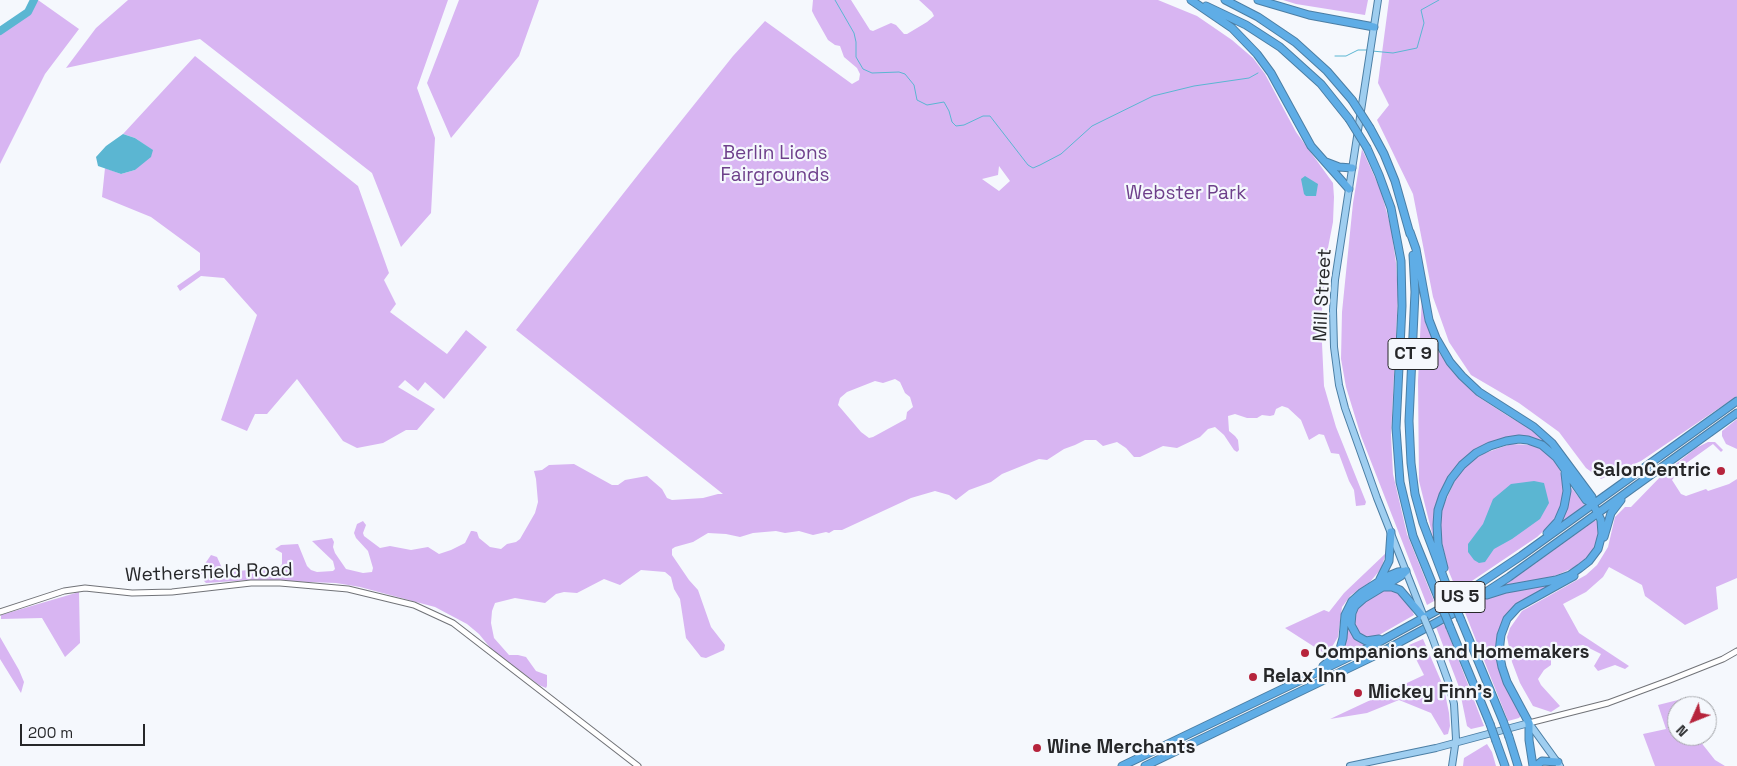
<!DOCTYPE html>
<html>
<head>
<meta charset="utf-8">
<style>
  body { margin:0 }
  #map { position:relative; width:1737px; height:766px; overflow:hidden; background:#f5f8fd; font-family:"Space Grotesk",sans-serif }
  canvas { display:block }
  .north { position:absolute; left:1667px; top:696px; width:50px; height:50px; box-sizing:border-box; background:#f5f8fd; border:1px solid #a2a4a8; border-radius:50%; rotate:226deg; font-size:14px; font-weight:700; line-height:20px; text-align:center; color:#262729 }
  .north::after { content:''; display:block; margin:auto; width:18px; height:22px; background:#b6243c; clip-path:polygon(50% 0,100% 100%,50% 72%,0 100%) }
  .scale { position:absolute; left:20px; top:724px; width:125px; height:22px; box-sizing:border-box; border:2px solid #262729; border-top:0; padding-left:6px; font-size:15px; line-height:18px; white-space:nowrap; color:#262729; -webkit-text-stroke:4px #f5f8fd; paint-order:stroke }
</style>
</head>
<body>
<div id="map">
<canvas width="1737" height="766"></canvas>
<div class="north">N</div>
<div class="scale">200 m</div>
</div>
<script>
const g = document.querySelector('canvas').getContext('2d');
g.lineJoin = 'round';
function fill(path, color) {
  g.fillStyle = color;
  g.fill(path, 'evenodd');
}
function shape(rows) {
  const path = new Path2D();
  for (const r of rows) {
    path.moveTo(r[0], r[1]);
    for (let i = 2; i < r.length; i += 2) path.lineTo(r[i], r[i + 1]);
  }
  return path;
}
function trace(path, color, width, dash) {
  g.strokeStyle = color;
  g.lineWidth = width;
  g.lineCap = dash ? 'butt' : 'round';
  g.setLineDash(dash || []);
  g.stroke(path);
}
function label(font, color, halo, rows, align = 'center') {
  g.font = font + ' "Space Grotesk",sans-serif';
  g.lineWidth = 4.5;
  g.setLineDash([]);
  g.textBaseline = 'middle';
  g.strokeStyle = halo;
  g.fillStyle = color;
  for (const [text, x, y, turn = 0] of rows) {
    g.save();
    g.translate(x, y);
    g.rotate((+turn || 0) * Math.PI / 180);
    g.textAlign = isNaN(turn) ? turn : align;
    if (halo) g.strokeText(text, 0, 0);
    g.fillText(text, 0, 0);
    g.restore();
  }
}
fill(shape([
  [34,0,38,0,79,29,45,74,0,164,0,31,28,12],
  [128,0,448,0,417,88,435,138,431,213,401,247,372,173,200,39,66,68,96,28],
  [459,0,539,0,519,56,451,138,427,83],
  [813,0,851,0,870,30,873,31,891,23,896,25,904,34,907,34,927,22,934,16,932,12,919,0,1158,0,1197,16,1232,40,1253,58,1265,74,1296,132,1333,183,1334,197,1333,222,1327,253,1321,322,1324,386,1336,427,1366,502,1365,505,1356,506,1354,490,1349,481,1339,454,1331,453,1324,435,1319,434,1309,440,1301,420,1288,408,1282,406,1276,409,1274,415,1270,416,1262,415,1257,418,1247,418,1235,414,1228,416,1229,431,1235,436,1238,440,1239,450,1237,452,1234,450,1224,435,1215,427,1208,429,1200,437,1177,448,1163,446,1140,457,1134,457,1126,448,1117,442,1103,446,1096,440,1085,440,1075,445,1064,449,1047,460,1039,459,1002,474,991,482,969,490,956,500,949,495,935,491,911,498,842,530,834,530,829,533,826,532,813,535,799,531,785,533,776,531,753,533,740,537,726,534,708,533,693,542,675,547,672,549,672,555,689,580,698,590,711,627,725,645,724,650,706,658,701,657,686,638,680,599,674,589,671,577,665,572,641,570,620,585,604,579,577,593,564,592,556,594,545,603,515,598,495,603,492,611,491,623,494,638,509,655,518,655,526,657,536,671,547,675,547,686,546,688,539,685,492,650,479,634,467,624,435,607,360,587,336,583,250,580,206,583,204,581,200,571,211,555,217,557,222,568,229,572,258,569,279,568,282,564,282,553,275,549,281,545,298,544,307,566,311,570,317,572,333,571,335,569,333,561,312,541,332,538,334,542,333,547,335,553,346,569,363,573,372,572,373,568,368,551,356,538,354,533,357,524,363,521,366,525,363,533,364,536,380,548,390,546,411,550,428,547,439,554,451,550,465,543,471,531,473,531,477,532,479,538,490,547,501,549,507,544,516,542,520,539,535,513,538,502,536,479,534,471,542,470,549,465,574,464,612,485,618,485,625,480,647,476,662,489,667,498,672,500,703,498,718,494,723,494,516,330,641,171,733,56,765,21,852,84,859,80,860,74,857,68,844,57,840,46,835,45,828,40,815,17,812,11],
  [999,166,1010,181,999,191,982,179,998,175],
  [895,379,900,382,905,393,910,397,913,407,907,412,906,419,873,437,869,438,861,432,838,405,840,398,847,392,875,381,883,383],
  [1283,0,1368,0,1365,15,1296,4],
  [1389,0,1737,0,1737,396,1641,461,1601,479,1586,468,1559,432,1519,403,1471,375,1449,342,1433,297,1413,194,1377,120,1389,105,1378,83],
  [195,56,358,186,389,273,384,280,396,304,390,312,447,354,466,330,487,347,444,399,425,382,418,391,405,380,398,387,435,409,417,430,406,430,383,443,357,448,343,441,297,379,267,414,255,414,247,431,221,420,257,315,224,278,201,276,180,291,177,286,200,270,200,253,151,217,102,197,105,168,121,174,135,170,152,150,135,138,123,134],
  [1362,149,1381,191,1391,228,1396,263,1398,295,1391,435,1393,474,1407,534,1434,601,1427,605,1361,436,1346,387,1341,359,1342,312,1353,203],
  [1422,294,1429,329,1438,351,1451,370,1477,396,1508,416,1538,433,1549,445,1527,436,1507,437,1487,443,1470,453,1458,465,1442,489,1436,505,1435,535,1433,537,1419,481,1418,381],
  [1737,419,1737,449,1726,444,1722,436,1722,431],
  [1708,442,1715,442,1723,450,1721,452,1713,444,1674,472,1676,475,1672,480,1681,494,1686,496,1706,489,1708,491,1729,484,1737,479,1737,578,1716,587,1718,609,1685,625,1645,596,1642,585,1609,567,1603,577,1586,592,1563,604,1579,633,1629,666,1625,669,1615,665,1598,671,1594,666,1601,654,1583,645,1559,649,1551,658,1551,665,1544,670,1538,679,1541,685,1560,706,1551,712,1533,706,1520,683,1512,662,1507,637,1510,628,1522,611,1586,575,1597,565,1608,547,1615,517,1625,507,1631,507,1663,474,1696,448],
  [1511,444,1533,445,1545,451,1555,462,1560,470,1563,483,1563,497,1559,512,1550,525,1537,537,1457,591,1449,572,1440,535,1441,511,1457,476,1468,464,1482,454],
  [1570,486,1584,504,1584,506,1560,524,1566,510],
  [1594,521,1598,521,1599,524,1597,542,1589,556,1573,568,1550,578,1505,585],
  [1386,553,1381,569,1369,583,1351,595,1342,607,1338,637,1327,655,1285,628,1324,610,1329,612,1344,593],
  [1556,583,1508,613,1498,658,1522,714,1519,718,1508,721,1464,610,1484,599,1502,593],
  [1384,589,1396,590,1408,602,1414,615,1374,638,1362,636,1357,630,1354,623,1356,610,1360,604],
  [79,592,80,643,65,657,42,618,1,619,1,615],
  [1444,624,1452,643,1484,726,1471,729,1467,726,1459,687,1436,627],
  [1346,627,1349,627,1353,637,1365,645,1336,659],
  [0,637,19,670,24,682,21,693,0,659],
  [1423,639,1444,688,1449,713,1450,726,1448,734,1444,735,1431,713,1399,700,1367,713,1330,719,1424,675,1409,645],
  [1682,699,1682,706,1677,706,1677,736,1696,736,1715,760,1725,766,1655,766,1643,734,1666,729,1658,705],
  [1487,744,1492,752,1496,766,1463,766,1464,758]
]), '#d8b5f2');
fill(shape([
  [123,134,135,138,153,150,151,157,135,170,121,174,98,166,96,157,106,146],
  [1305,176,1318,184,1316,196,1306,196,1304,194,1301,179],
  [1534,481,1544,483,1549,503,1540,519,1512,539,1494,549,1485,562,1479,563,1474,560,1468,552,1468,544,1483,524,1493,499,1511,484]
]), '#5bb6d2');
trace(shape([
  [835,0,854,33,856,42,856,57,863,69,872,73,899,72,905,74,914,85,917,100,927,105,944,102,949,111,952,122,956,126,964,125,983,116,990,116,1028,165,1033,168,1040,165,1061,154,1092,126,1153,96,1194,86,1249,78,1258,73],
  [1372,51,1393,53,1417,48,1424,23,1421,10,1439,0],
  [1335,56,1346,56,1358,50,1368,50]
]), '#5bb6d2', 1);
trace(shape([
  [0,31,28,12,34,0]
]), '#5bb6d2', 8);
const minor = shape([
  [0,612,64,591,85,588,132,593,172,592,251,583,280,583,348,589,414,605,453,623,638,766],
  [1529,723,1608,703,1670,680,1723,659,1737,651]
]);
const major = shape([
  [1378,0,1335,280,1333,310,1334,347,1339,385,1345,408,1377,498,1424,617],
  [1432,637,1448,681,1454,704,1456,739,1452,766],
  [1350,766,1436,748,1529,723,1560,766]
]);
const highway = shape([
  [1191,0,1232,28,1257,54,1271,73,1311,146,1349,189],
  [1225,0,1258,17,1295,42,1327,71,1352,100],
  [1258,0,1309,15,1374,27],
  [1206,6,1246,25,1280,47,1321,84,1349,119],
  [1370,128,1384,154,1395,181,1410,234],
  [1367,148,1379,175,1391,208,1401,261,1402,306,1396,428,1400,482,1413,536,1437,595],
  [1326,162,1339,167,1352,168],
  [1410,232,1416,249,1429,320,1436,338,1450,362,1462,376,1479,392,1534,427,1552,443,1592,497,1593,504,1601,520,1602,534,1598,549,1589,561,1580,568,1570,575,1556,580,1506,589,1487,595],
  [1413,255,1415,292,1409,421,1411,463,1415,494,1423,523,1448,589],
  [1547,533,1558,521,1564,507,1567,491,1565,473],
  [1604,537,1611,513,1621,500],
  [1444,568,1438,544,1437,525,1438,510,1443,495,1451,479,1462,465,1476,453,1490,446,1506,441,1519,439,1528,440,1542,445,1556,457,1586,500,1593,504],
  [1380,579,1389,561,1391,532],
  [1383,587,1392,587,1400,590,1424,618],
  [1461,620,1503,721],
  [1450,627,1490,724],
  [1379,639,1366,641,1357,636,1351,625,1352,613,1355,606,1363,599,1401,576,1406,571],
  [1323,666,1334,657,1340,649,1343,638,1345,615,1352,601,1361,593,1386,577,1398,572,1406,571],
  [1509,737,1518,766],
  [1496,741,1505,766],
  [1122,766,1372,646,1449,604,1521,556,1737,401],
  [1145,766,1374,656,1454,613,1509,577,1737,413],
  [1533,766,1529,740,1529,723,1507,682,1502,667,1499,652,1501,635,1507,619,1518,607,1574,576],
  [1536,766,1542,761,1558,762]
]);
trace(minor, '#717378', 7);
trace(major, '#4b7ea4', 8);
trace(highway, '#4b7ea4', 9);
trace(minor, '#fff', 5);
trace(major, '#9fcef0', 6);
trace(highway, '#5fade6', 7);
const majorBridge = shape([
  [1424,618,1432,637]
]);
const highwayBridge = shape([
  [1352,100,1370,128],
  [1349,119,1367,148],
  [1448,589,1461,620],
  [1437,595,1450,627],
  [1503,721,1509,737],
  [1490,724,1496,741]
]);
trace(majorBridge, '#4b7ea4', 8, []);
trace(highwayBridge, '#4b7ea4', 9, []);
trace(majorBridge, '#9fcef0', 6);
trace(highwayBridge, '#5fade6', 7);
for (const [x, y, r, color] of [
  [1721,471,5,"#b6243c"],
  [1305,653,5,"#b6243c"],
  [1253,677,5,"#b6243c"],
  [1358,693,5,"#b6243c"],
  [1037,748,5,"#b6243c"]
]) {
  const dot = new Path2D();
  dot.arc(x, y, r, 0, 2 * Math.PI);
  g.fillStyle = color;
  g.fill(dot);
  trace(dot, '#f5f8fd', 2);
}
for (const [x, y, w] of [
  [1413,354,50],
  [1460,597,50]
]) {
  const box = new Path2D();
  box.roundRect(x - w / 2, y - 15.5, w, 31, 4);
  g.fillStyle = '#f5f8fd';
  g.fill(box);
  trace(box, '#262729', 1);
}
label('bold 18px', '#262729', null, [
  ["CT 9",1413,354],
  ["US 5",1460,597]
]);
label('19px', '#6e408b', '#f5f8fd', [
  ["Berlin Lions",775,154],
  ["Fairgrounds",775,176],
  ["Webster Park",1186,194]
]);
label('19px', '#262729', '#f5f8fd', [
  ["Mill Street",1323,295,-87],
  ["Wethersfield Road",209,573,-2]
]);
label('bold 19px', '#262729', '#f5f8fd', [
  ["SalonCentric",1711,471,"right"],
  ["Companions and Homemakers",1315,653],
  ["Relax Inn",1263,677],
  ["Mickey Finn's",1368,693],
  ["Wine Merchants",1047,748]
], 'left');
</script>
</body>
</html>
